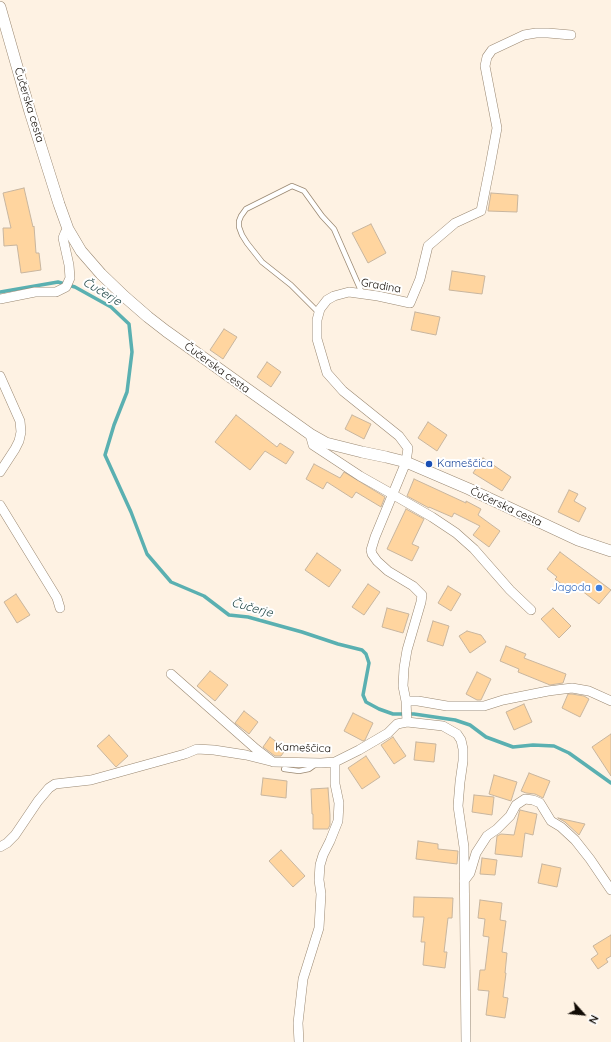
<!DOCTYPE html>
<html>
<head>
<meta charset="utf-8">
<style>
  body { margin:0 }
  #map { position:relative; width:611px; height:1042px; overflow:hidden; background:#fef2e3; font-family:Quicksand,sans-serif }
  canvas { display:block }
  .north { position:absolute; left:563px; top:994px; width:40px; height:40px; -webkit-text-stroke:3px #fff; paint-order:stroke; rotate:117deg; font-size:11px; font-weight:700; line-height:16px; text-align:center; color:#110b04 }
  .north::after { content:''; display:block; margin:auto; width:14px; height:18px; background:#110b04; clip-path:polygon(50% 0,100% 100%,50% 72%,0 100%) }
</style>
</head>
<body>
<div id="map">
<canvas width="611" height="1042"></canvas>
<div class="north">N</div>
</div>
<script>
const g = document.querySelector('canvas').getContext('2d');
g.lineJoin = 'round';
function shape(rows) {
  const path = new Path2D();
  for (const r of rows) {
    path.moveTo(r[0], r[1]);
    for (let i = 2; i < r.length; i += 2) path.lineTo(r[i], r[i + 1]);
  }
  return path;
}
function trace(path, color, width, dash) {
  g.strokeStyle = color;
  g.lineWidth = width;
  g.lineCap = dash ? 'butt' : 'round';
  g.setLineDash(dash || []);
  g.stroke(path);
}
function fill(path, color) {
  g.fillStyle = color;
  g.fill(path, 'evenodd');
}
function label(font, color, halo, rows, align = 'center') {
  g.font = font + ' Quicksand,sans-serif';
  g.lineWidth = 4;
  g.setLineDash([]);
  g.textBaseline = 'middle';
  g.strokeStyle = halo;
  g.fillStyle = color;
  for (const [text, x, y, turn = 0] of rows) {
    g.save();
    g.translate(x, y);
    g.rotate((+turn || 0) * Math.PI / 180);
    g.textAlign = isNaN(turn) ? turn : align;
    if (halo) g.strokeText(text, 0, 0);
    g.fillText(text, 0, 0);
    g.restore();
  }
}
trace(shape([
  [0,292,58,282,75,287,111,307,129,324,132,352,127,392,114,425,105,455,131,512,147,554,171,582,204,596,229,615,248,617,302,632,338,644,362,650,366,654,369,663,363,695,366,702,379,709,393,714,414,714,455,720,470,725,486,737,513,747,533,745,554,746,569,753,611,783]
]), '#5ab0b1', 3.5);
const building = shape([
  [24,188,33,227,34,226,36,253,39,253,41,270,21,273,17,245,4,246,3,228,11,228,3,193,24,188],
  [491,193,518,195,517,212,488,211,491,193],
  [371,224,386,253,368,263,352,233,371,224],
  [452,271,485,276,482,294,449,290,452,271],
  [415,312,440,317,436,335,411,330,415,312],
  [224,329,237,337,223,359,210,350,224,329],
  [267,362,281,372,271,387,257,377,267,362],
  [236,415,277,447,280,443,294,452,286,464,265,451,250,470,215,442,236,415],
  [352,415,371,424,364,439,345,429,352,415],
  [428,422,447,435,437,451,418,438,428,422],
  [483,458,511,477,502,491,473,473,483,458],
  [314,464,340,478,344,472,385,497,381,507,356,492,352,498,327,482,323,489,306,479,314,464],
  [414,479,466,503,466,501,481,509,478,515,500,531,489,547,473,535,480,526,454,513,452,517,429,507,429,508,407,496,414,479],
  [569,490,578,494,574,501,586,508,579,522,558,512,569,490],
  [406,509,424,519,412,544,419,547,412,561,387,549,406,509],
  [560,552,611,590,599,604,577,587,572,592,555,579,557,577,547,569,560,552],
  [317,553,341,570,329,587,305,570,317,553],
  [368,584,380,592,364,615,352,607,368,584],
  [448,586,461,594,451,611,438,603,448,586],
  [16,594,30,615,17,623,4,602,16,594],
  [387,608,409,614,403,633,382,627,387,608],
  [553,608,571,626,559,638,541,619,553,608],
  [433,621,449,626,443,646,427,641,433,621],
  [467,631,481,635,486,642,470,653,459,636,467,631],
  [506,646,526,654,524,658,566,674,563,683,550,685,518,672,519,669,500,661,506,646],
  [210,671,228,685,215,701,197,686,210,671],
  [477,672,491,679,481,700,477,700,466,694,477,672],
  [568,694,572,694,584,696,589,699,580,717,562,708,568,694],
  [524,704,532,722,514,730,506,712,524,704],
  [244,711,258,722,249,734,235,723,244,711],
  [353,713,373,723,365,740,363,741,344,731,353,713],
  [611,734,611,776,592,747,611,734],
  [109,735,128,756,116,767,97,746,109,735],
  [270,737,286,749,281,756,275,756,263,747,270,737],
  [393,737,406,756,394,764,381,745,393,737],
  [416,742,436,744,434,762,414,760,416,742],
  [366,756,380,777,362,789,348,768,366,756],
  [529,773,550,781,543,798,535,794,526,793,521,791,529,773],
  [494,775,517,782,511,801,489,794,494,775],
  [263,778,287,781,286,798,261,795,263,778],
  [328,788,330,815,330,825,328,829,313,829,313,814,312,814,311,789,328,788],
  [474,795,494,797,492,815,472,812,474,795],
  [520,810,537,814,533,835,525,833,522,857,495,854,497,836,501,834,514,835,519,813,520,810],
  [558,818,585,824,579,835,565,822,558,818],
  [418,841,438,844,438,849,458,851,457,864,416,859,418,841],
  [281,850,305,876,293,887,269,861,281,850],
  [482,858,497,860,495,875,480,874,482,858],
  [542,864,561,868,557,887,538,883,542,864],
  [414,897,453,898,452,918,448,918,444,952,447,952,445,968,423,965,425,942,421,942,424,917,413,917,414,897],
  [480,900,502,903,500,920,506,921,502,952,507,953,505,973,506,973,503,997,508,998,505,1018,486,1015,489,991,478,990,480,970,485,970,489,937,483,936,485,919,478,918,480,900],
  [611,935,611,956,606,959,608,962,598,969,591,959,598,954,593,946,611,935]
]);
fill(building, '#ffd59f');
trace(building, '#c8b59e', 1);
const service = shape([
  [319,313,291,285,262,262,247,243,242,235,239,227,239,221,241,216,246,209,292,186,304,191,322,216,334,229,362,293],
  [284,769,299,771,309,769,316,764]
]);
const minor = shape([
  [0,299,35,292,56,292,66,287,70,278,69,265,63,238,65,233,68,229],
  [0,376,20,421,21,432,19,441,15,449,0,472],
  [310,434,313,445,360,476,392,494,432,517,456,533,474,549,510,590,531,610],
  [0,505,57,598,60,608],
  [171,674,256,749,273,762,321,763,335,762,359,750,388,733,397,724,407,722,406,701,403,686,404,668,407,650,421,602,422,595,413,586,388,571,377,561,372,554,371,550,375,537,406,462,408,448,399,436,343,391,327,373,317,339,317,320,320,309,327,300,334,296,349,292,378,296,410,303,420,279,428,246,455,223,481,211,490,166,497,128,485,66,487,57,492,50,524,35,536,33,548,33,571,35],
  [406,701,418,701,447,706,484,706,503,700,548,691,572,688,589,691,611,701],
  [407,722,443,726,457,734,461,740,463,749,463,761,460,782,458,806,464,847,466,1042],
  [0,847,7,843,15,835,38,801,49,788,55,784,91,780,185,754,197,749,214,750,246,755,270,761],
  [464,881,470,873,476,853,487,836,497,829,510,816,516,805,525,799,533,800,540,803,551,821,561,827,575,840,590,859,611,890],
  [299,1042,298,1023,303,979,319,928,321,894,319,880,320,865,323,855,330,841,338,821,339,803,335,784,335,762]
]);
const tertiary = shape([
  [0,7,30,112,59,204,68,229,81,251,101,274,125,297,148,317,166,331,310,434,326,443,362,452,386,457,406,462,469,489,578,540,611,551]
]);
trace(service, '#9a8872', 6);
trace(minor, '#9a8872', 10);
trace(tertiary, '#9a8872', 12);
trace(service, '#fff', 4.5);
trace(minor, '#fff', 9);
trace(tertiary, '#fff', 11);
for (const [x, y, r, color] of [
  [429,464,4,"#1a4fb4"],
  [599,588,4,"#3f7fe0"]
]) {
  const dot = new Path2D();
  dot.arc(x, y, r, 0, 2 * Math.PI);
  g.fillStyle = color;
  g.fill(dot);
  trace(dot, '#fff', 1.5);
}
label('11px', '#110b04', '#fff', [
  ["Čučerska cesta",29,105,73],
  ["Gradina",381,286,10],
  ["Čučerska cesta",217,368,36],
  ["Čučerska cesta",506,507,25],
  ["Kameščica",303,748,2]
]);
label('11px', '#164399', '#fff', [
  ["Kameščica",437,464]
], 'left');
label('11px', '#366cbe', '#fff', [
  ["Jagoda",591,588]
], 'right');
label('italic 12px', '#123b3b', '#fff', [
  ["Čučerje",102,292,31],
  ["Čučerje",252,608,15]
]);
</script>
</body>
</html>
